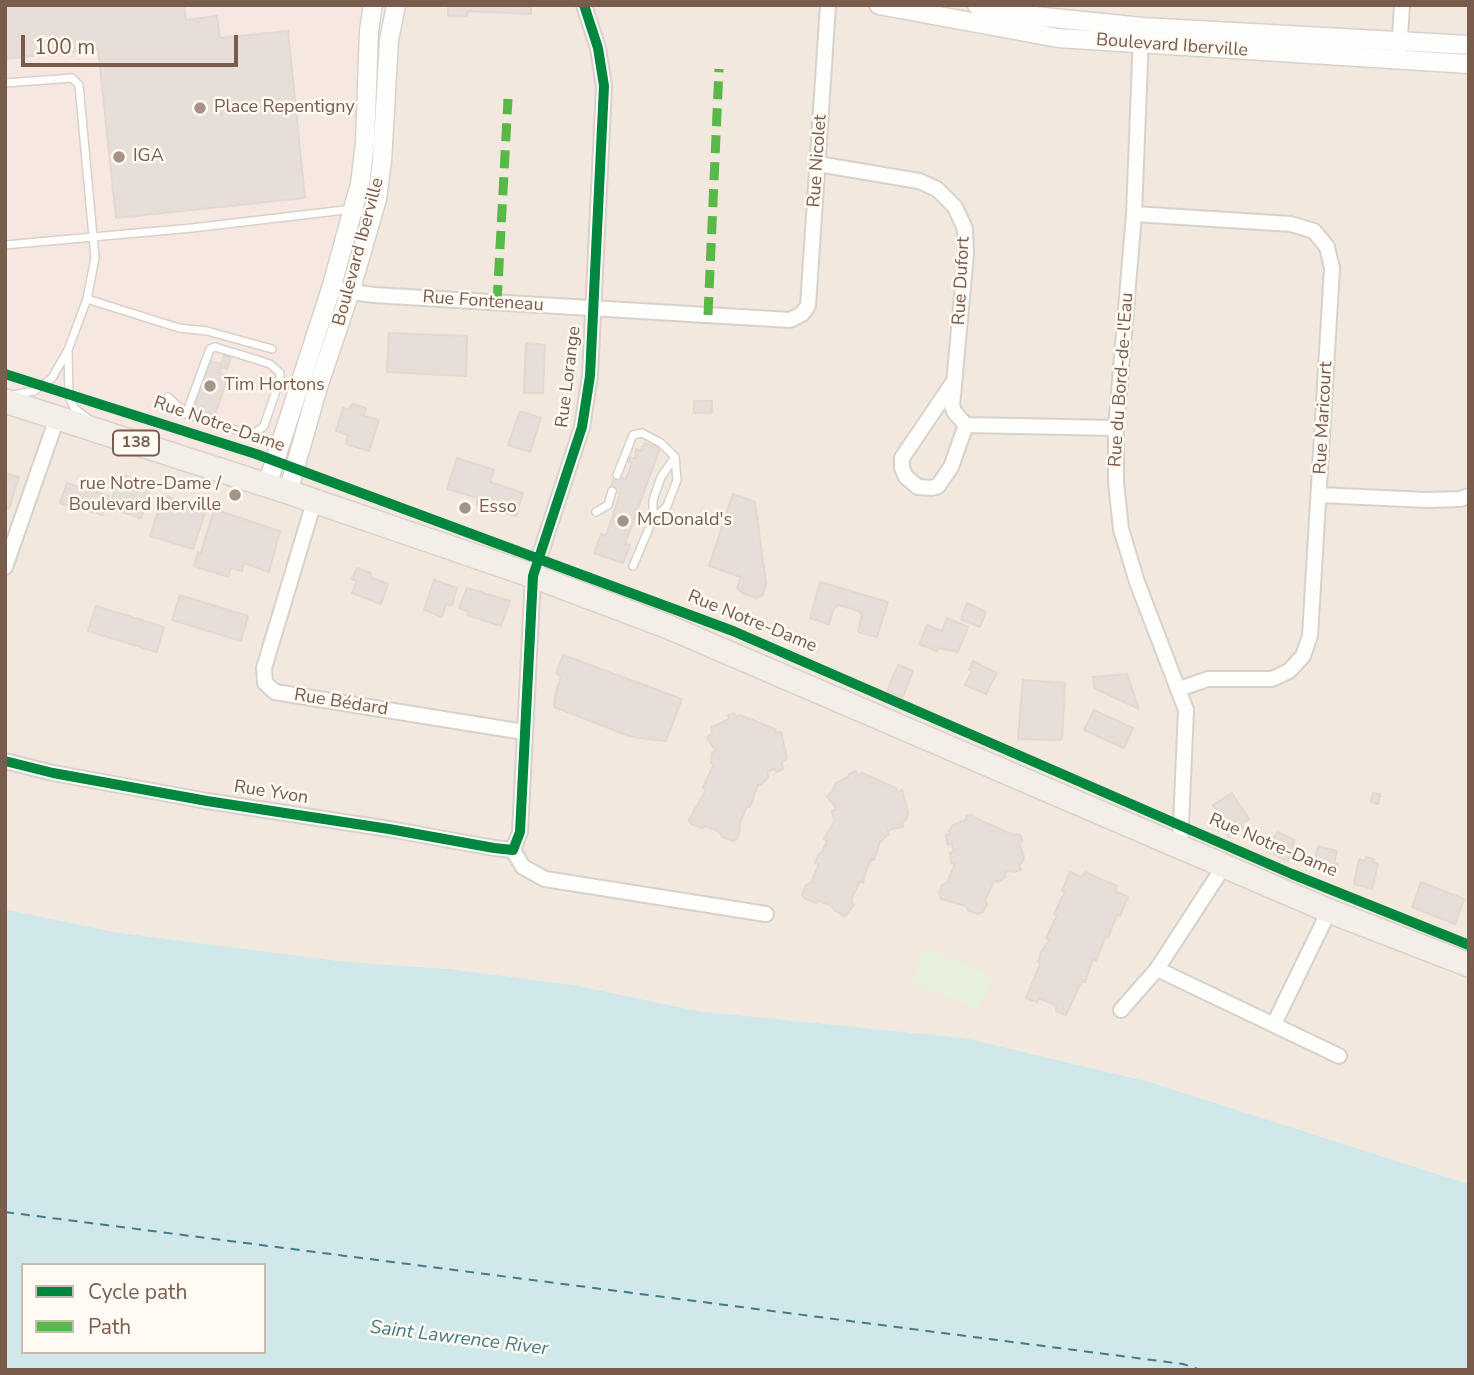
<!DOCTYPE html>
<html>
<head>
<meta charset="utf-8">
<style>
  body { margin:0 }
  #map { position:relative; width:1474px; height:1375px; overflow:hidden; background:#f9f5f0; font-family:"Nunito Sans",sans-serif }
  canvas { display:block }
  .frame { position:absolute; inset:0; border:7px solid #7a5c4d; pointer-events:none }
  .legend { position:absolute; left:21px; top:1263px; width:245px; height:91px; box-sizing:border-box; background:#fffaf3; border:2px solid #cabbb1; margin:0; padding:9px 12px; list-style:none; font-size:21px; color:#7a5c4d }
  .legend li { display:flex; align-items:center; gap:14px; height:35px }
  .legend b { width:35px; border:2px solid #cabbb1 }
  .scale { position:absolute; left:21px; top:35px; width:217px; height:32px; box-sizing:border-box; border:4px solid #7a5c4d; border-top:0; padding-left:9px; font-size:21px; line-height:24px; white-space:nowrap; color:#7a5c4d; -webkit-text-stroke:5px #fffaf3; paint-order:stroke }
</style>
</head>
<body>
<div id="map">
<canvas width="1474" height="1375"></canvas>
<div class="frame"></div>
<ul class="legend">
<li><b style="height:9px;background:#00873e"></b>Cycle path</li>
<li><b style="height:9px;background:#58b947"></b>Path</li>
</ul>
<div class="scale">100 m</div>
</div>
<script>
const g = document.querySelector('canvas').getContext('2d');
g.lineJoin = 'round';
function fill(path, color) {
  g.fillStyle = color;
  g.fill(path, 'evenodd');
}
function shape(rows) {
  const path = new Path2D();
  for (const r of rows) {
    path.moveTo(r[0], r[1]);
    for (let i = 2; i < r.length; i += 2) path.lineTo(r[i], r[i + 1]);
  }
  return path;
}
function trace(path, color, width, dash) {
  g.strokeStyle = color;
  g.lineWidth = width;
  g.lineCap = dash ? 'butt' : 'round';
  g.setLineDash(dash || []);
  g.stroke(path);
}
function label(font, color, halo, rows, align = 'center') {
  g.font = font + ' "Nunito Sans",sans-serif';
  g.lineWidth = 5;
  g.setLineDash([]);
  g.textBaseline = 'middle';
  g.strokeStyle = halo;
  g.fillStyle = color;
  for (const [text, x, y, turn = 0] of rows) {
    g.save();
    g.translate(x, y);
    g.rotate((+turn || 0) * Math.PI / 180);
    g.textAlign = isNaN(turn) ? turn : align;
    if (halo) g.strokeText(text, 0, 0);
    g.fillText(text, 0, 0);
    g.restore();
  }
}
fill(shape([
  [396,5,1469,5,1469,1184,1150,1082,965,1038,698,1011,574,985,450,969,347,962,114,932,5,909,5,401,288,492,377,199]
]), '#f2e8de');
fill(shape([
  [5,5,373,5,365,143,267,485,5,401]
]), '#f6e8e1');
fill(shape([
  [925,947,994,977,979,1009,912,982]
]), '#e7f0db');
fill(shape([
  [5,909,114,932,347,962,450,969,574,985,698,1011,965,1038,1150,1082,1469,1184,1469,1370,5,1370],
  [23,1265,264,1265,264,1352,23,1352]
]), '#d0e8ea');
trace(shape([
  [5,1212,1183,1364,1201,1370]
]), '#437c86', 2, [9, 7]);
const building = shape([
  [5,5,184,5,186,20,217,16,220,38,288,31,305,198,116,218,98,49,5,59,5,5],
  [448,5,531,5,531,14,468,11,467,16,448,16,448,5],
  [389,333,467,336,466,376,387,372,389,333],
  [526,343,545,345,543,393,524,393,526,343],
  [224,355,231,357,227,369,221,367,219,373,228,376,215,415,194,409,210,361,221,364,224,355],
  [694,401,712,401,712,413,694,413,694,401],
  [352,404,366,408,363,416,379,420,369,451,346,444,348,435,336,431,343,408,349,410,352,404],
  [520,411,541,418,530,452,508,445,520,411],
  [645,443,660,448,625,544,630,545,623,563,594,553,601,534,606,536,620,494,610,489,615,475,626,479,632,463,629,462,630,457,635,459,636,449,641,451,645,443],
  [457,458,494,470,490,482,523,493,516,516,477,504,478,498,447,489,457,458],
  [5,473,19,477,9,509,5,508,5,473],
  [120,474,152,485,141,518,109,508,120,474],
  [67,483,109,496,103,515,60,503,67,483],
  [733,494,755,502,766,583,763,595,757,598,742,593,737,588,741,577,709,566,733,494],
  [163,495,206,510,193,549,150,536,163,495],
  [214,509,280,531,269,572,244,563,242,571,231,568,228,577,194,566,198,552,201,553,214,509],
  [357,568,371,573,370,577,388,584,381,604,352,593,357,581,352,579,357,568],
  [434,580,457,588,452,605,446,604,442,617,424,610,434,580],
  [820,582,888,602,877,637,858,632,862,615,859,611,839,605,834,608,829,624,810,618,820,582],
  [467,588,510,601,501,626,467,615,469,612,459,608,467,588],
  [180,595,248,616,241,641,172,620,180,595],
  [967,603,986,612,980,627,961,619,967,603],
  [96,606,164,627,157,652,88,631,96,606],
  [947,618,968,627,958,652,939,648,937,651,919,644,927,625,942,631,947,618],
  [563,655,682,699,666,741,632,737,554,707,556,691,561,677,556,673,563,655],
  [973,661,997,673,986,694,965,685,972,671,969,670,973,661],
  [898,665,913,671,903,697,887,691,898,665],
  [1127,674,1139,709,1094,688,1093,677,1127,674],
  [1023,680,1065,683,1062,740,1018,739,1023,680],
  [1094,710,1133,728,1124,748,1084,730,1094,710],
  [734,713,737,717,740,715,775,729,776,733,781,732,787,758,782,763,783,769,777,772,774,769,767,772,768,777,761,785,758,784,750,807,747,806,739,825,740,830,737,839,733,841,722,837,720,832,706,826,702,828,691,824,689,820,706,790,703,787,714,764,711,763,712,753,716,751,707,737,712,734,712,727,729,719,728,715,734,713],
  [855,771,858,775,862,773,896,788,897,792,902,790,908,813,906,820,902,822,903,827,887,830,889,834,880,842,874,860,872,859,866,870,863,883,860,881,851,900,854,905,845,916,834,910,832,906,819,901,815,903,804,898,802,895,806,885,811,883,819,864,815,863,819,854,822,852,827,841,824,839,834,822,832,811,836,809,827,796,832,792,836,783,849,777,849,774,855,771],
  [1232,793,1249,819,1241,824,1243,828,1229,837,1224,830,1227,828,1213,805,1232,793],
  [1373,793,1380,794,1378,804,1371,802,1373,793],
  [972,814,975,818,1014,835,1020,834,1022,841,1019,843,1024,856,1022,863,1019,864,1021,870,1014,872,1011,870,1004,873,1006,877,998,882,994,881,985,900,987,904,983,912,978,914,968,910,966,906,941,899,939,893,942,885,947,883,955,864,951,863,950,853,954,851,952,843,948,845,946,835,950,834,949,831,953,825,966,820,966,817,972,814],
  [1277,832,1295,840,1292,848,1295,849,1291,859,1287,861,1266,850,1264,843,1266,838,1272,841,1277,832],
  [1318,846,1337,851,1334,863,1338,864,1336,874,1313,869,1318,846],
  [1366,857,1374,859,1373,862,1378,864,1372,889,1354,884,1359,859,1365,861,1366,857],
  [1070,872,1082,877,1085,872,1117,886,1115,891,1128,897,1120,916,1117,915,1108,938,1105,937,1096,961,1093,959,1085,982,1081,982,1066,1015,1056,1011,1057,1006,1039,998,1037,1002,1026,998,1040,964,1038,962,1041,952,1049,940,1046,938,1057,916,1054,914,1065,892,1062,891,1070,872],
  [1421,882,1464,899,1455,924,1412,907,1421,882]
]);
fill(building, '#e6ded7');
trace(building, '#e2d8d2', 2);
const service = shape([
  [5,83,72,78,79,85,95,258,87,299,68,350,52,378,34,391,13,395],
  [5,245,192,228,353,209,372,217],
  [87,299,179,328,207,331,272,349],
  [68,351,69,396,74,408,88,419],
  [168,397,186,414,248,434,256,432,264,426,280,379,280,373,270,364,258,360,215,347,210,349,186,414],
  [617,475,633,435,642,433,661,443,675,457,677,480,667,506,653,519,633,566],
  [596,512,608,505,612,491],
  [653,519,653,500,661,477,675,457]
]);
const minor = shape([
  [1141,35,1134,214,1116,428,1116,482,1121,529,1137,582,1186,710,1180,847],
  [1399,52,1402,5],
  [818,164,919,181,937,189,955,207,965,229,966,253,952,406,955,413,966,425,1116,428],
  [1134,214,1291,224,1314,231,1327,247,1332,268,1310,636,1303,656,1289,671,1272,679,1208,679,1179,689],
  [331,289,374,295,790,320,802,314,808,306,828,5],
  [954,381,902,458,902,468,906,477,918,487,932,488,938,486,951,467,966,425],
  [1319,495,1427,500,1460,499,1469,496],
  [314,502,264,668,265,683,275,692,524,732],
  [5,567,57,418],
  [5,761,53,773,207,801,389,829,494,848,513,850,520,832,533,576,582,427,590,376,604,86,598,48,584,5],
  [513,850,523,867,545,879,766,914],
  [1157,969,1339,1056],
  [1121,1010,1157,969,1224,866],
  [1274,1024,1329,911]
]);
const tertiary = shape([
  [879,5,1058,38,1469,64],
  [977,5,1034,16,1142,27,1469,45],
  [267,485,331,289,360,184,365,143,369,31,373,5],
  [288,492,318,387,350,292,377,199,382,161,389,40,396,5]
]);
const primary = shape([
  [5,401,288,492,533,576,666,626,1329,911,1469,965]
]);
trace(service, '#d7d1cb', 10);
trace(minor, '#d7d1cb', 18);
trace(tertiary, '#d7d1cb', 21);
trace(primary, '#dad1cc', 26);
trace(service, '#fefefd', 7);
trace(minor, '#fefefd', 14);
trace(tertiary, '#fefefd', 18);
trace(primary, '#f3eee8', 23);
trace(shape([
  [497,303,508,99],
  [708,315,719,69]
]), '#58b947', 9, [18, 9]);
trace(shape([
  [5,374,256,454,733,631,1292,874,1469,945],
  [5,761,53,773,207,801,389,829,494,848,513,850,520,832,533,576,582,427,590,376,604,86,598,48,584,5]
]), '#00873e', 10);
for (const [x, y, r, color] of [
  [200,108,7,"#a69286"],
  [119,157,7,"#a69286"],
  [210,386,7,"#a69286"],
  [235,495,7,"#a69286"],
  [465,508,7,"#a69286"],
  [623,521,7,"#a69286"]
]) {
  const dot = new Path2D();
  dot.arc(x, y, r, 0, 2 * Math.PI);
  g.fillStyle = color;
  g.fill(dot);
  trace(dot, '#fffaf3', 2.5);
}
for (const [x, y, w] of [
  [136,443,46]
]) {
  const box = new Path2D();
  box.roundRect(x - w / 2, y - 12.5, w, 25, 5);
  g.fillStyle = '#fffaf3';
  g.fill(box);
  trace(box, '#7a5c4d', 2);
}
label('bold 16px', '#7a5c4d', null, [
  ["138",136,443]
]);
label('18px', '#7a5c4d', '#fffaf3', [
  ["Boulevard Iberville",1172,46,4],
  ["Rue Nicolet",818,161,-86],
  ["Boulevard Iberville",359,252,-75],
  ["Rue Dufort",962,281,-87],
  ["Rue Fonteneau",483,302,4],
  ["Rue Lorange",569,377,-83],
  ["Rue du Bord-de-l'Eau",1122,380,-86],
  ["Rue Maricourt",1324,418,-87],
  ["Rue Notre-Dame",219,425,19],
  ["Rue Notre-Dame",752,622,22],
  ["Rue Bédard",341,703,9],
  ["Rue Yvon",271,793,9],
  ["Rue Notre-Dame",1273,846,23]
]);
label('18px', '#7a5c4d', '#fffaf3', [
  ["Place Repentigny",214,108],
  ["IGA",133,157],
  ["Tim Hortons",224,386],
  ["rue Notre-Dame /",221,485,"right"],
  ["Boulevard Iberville",221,506,"right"],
  ["Esso",479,508],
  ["McDonald's",637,521]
], 'left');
label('italic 19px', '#437c86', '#fffaf3', [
  ["Saint Lawrence River",459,1339,7]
]);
</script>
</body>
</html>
